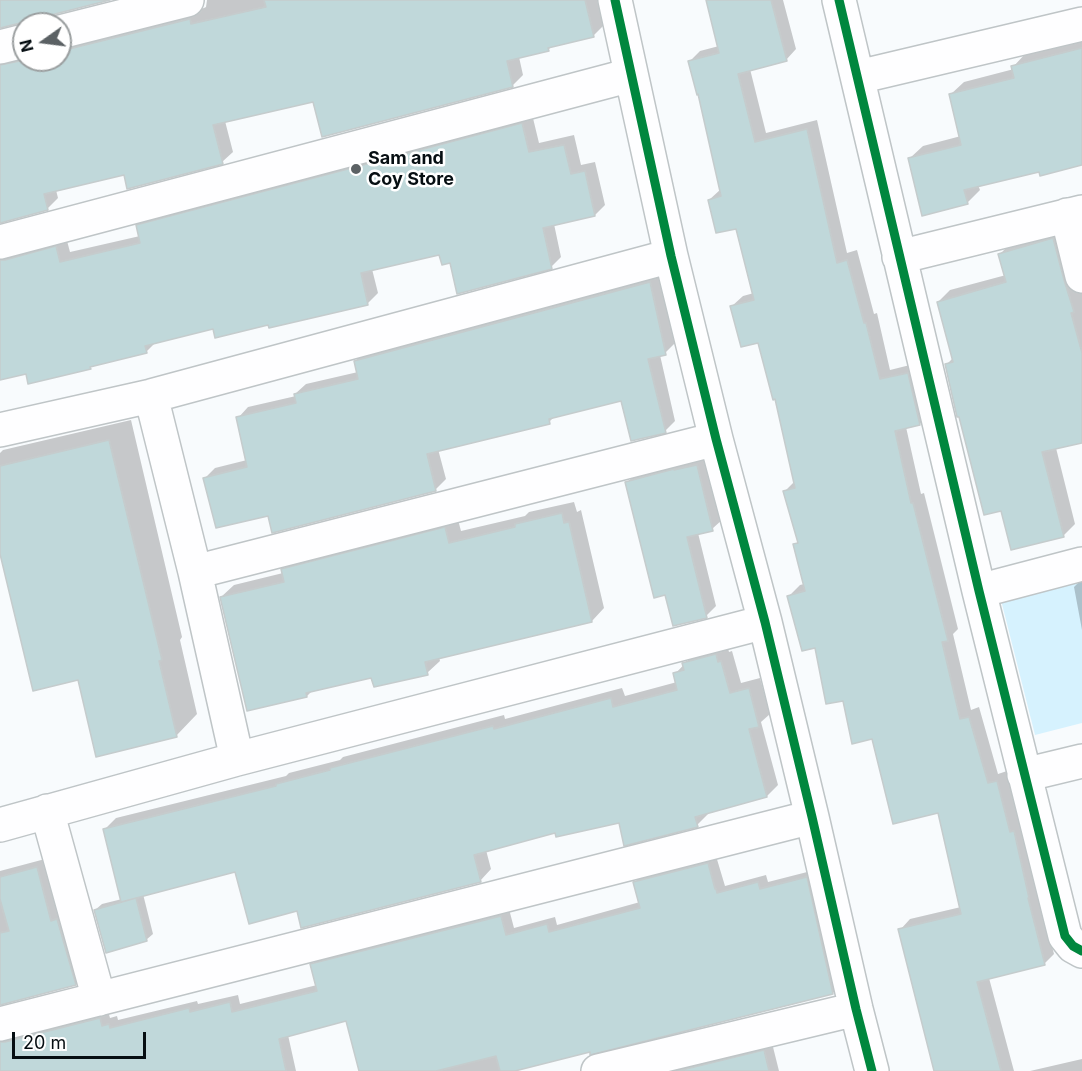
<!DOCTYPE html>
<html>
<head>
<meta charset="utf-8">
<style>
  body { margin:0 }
  #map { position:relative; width:1082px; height:1071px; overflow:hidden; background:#f8fbfd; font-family:Inter,sans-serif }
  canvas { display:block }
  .north { position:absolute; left:12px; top:12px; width:60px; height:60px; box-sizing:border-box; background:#fff; border:2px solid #9b9fa0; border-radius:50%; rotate:256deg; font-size:16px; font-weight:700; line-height:24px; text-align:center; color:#060e12 }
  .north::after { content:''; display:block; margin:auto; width:21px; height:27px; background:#5b6164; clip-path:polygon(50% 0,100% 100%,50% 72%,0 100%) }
  .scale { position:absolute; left:12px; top:1032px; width:134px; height:27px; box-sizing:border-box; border:3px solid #060e12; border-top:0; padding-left:8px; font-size:18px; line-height:21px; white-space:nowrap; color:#060e12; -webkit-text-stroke:4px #fff; paint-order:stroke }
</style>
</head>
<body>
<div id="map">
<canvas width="1082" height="1071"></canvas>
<div class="north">N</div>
<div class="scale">20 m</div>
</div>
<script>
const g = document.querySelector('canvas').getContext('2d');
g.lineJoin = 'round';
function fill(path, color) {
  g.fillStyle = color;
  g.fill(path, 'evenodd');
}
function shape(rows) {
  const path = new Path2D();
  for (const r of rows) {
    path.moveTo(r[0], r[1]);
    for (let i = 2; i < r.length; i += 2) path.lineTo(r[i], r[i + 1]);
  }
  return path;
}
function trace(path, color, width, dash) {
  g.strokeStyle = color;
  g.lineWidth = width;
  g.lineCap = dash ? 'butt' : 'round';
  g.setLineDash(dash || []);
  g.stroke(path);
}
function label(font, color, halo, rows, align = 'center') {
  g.font = font + ' Inter,sans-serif';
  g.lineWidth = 5;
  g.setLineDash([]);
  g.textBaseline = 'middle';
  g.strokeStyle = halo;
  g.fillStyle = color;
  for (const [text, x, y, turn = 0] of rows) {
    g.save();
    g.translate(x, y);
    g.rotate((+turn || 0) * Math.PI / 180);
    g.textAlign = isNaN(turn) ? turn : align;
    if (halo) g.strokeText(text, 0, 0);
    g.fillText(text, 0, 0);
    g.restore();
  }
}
fill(shape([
  [1082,576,1082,723,1035,735,1000,596]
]), '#d6f2fe');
fill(shape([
  [0,0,104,0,52,14,51,24,34,24,30,22,19,21,0,26],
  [207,0,597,0,604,25,593,36,553,45,548,50,519,57,523,75,513,85,314,100,225,121,233,152,222,162,125,173,56,190,58,198,47,209,0,221,0,51,24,53,24,60,60,60,60,36,76,40,204,8,206,7],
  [707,0,783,0,796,49,786,60,750,69,766,133,817,120,847,253,857,250,874,314,877,313,890,370,918,363,930,413,920,424,906,427,921,494,924,493,958,629,953,634,971,710,979,707,998,774,1007,771,1054,954,1044,964,989,978,1014,1071,936,1071,900,930,910,919,961,907,939,811,873,738,844,699,789,596,800,585,804,584,795,545,799,540,784,492,795,481,776,398,759,342,732,306,743,296,754,293,737,227,709,200,721,189,699,93,690,61,700,51,719,46],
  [1082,40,1082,163,1040,170,978,185,980,190,967,203,910,158,923,146,961,136,951,94,964,82,1014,69,1013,67,1025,54],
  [532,114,539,143,574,135,581,165,595,162,605,205,595,215,554,224,561,257,551,267,451,262,441,253,372,269,378,293,368,303,269,323,214,327,156,342,146,352,92,365,90,367,27,372,0,378,0,259,8,250,66,237,70,252,140,236,137,226,148,216],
  [1065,227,1082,289,1082,441,1056,448,1075,524,1063,536,1002,509,946,365,953,358,938,302,950,290,1006,275,1000,254,1012,242],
  [660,273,675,343,665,353,660,355,675,421,665,431,623,400,555,416,549,422,438,449,446,479,435,490,269,514,205,478,215,468,247,460,238,418,248,407,296,396,295,394,306,384,358,372,355,361,366,351],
  [131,420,182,637,180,640,197,714,176,736,79,678,0,548,0,453,3,450],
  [707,456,723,519,712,529,698,533,716,606,706,616,667,593,627,483,637,472],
  [574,502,577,512,581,510,604,608,592,621,439,657,440,661,427,673,373,676,312,691,307,696,221,597,234,585,283,573,283,570,295,557,457,516,461,531,525,516,529,512],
  [1082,579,1082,630,1074,587],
  [727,644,729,652,732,651,741,683,760,678,770,714,761,722,778,785,767,796,708,812,708,814,697,825,620,821,556,831,486,850,491,869,480,881,298,909,236,870,143,894,153,934,146,940,95,910,102,904,122,899,104,830,116,818,286,776,289,773,340,760,343,757,504,715,505,719,622,688,625,696,677,682,675,674,696,652],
  [716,856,725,886,766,875,768,882,815,870,841,984,833,993,508,1071,361,1071,347,1019,288,1035,296,1071,0,1071,0,1032,108,1011,110,1018,117,1016,118,1020,197,1001,198,1004,238,995,240,1004,317,985,312,965,320,956,509,909,514,928,555,917,557,925,640,902,635,882,643,874],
  [45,859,83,976,75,984,0,1003,0,871],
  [772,1043,779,1071,653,1071],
  [1082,1059,1082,1071,1030,1071]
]), '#0003');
const building = shape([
  [0,0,110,0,55,14,47,18,44,24,20,23,0,28,0,0],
  [264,0,585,0,594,37,548,48,549,51,507,61,513,87,322,137,313,102,213,125,223,164,127,189,124,175,44,194,48,210,0,223,0,65,25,60,60,60,60,50,65,50,190,19,191,24,266,7,264,0],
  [706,0,771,0,787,61,738,74,755,142,807,129,837,263,847,260,864,323,866,323,880,379,908,373,920,425,895,431,911,503,913,503,948,641,942,642,960,719,969,717,988,783,997,781,1010,832,1014,831,1029,898,1028,898,1045,965,977,982,1001,1071,934,1071,898,929,961,914,938,813,893,824,872,739,852,744,843,701,826,704,815,648,802,651,787,596,805,591,793,544,798,543,783,491,795,488,775,399,773,400,758,343,741,347,730,306,754,300,736,229,716,233,708,200,721,196,698,94,697,95,688,61,719,53,706,0],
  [1082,48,1082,165,1040,176,1039,172,964,190,968,204,922,216,908,158,961,145,949,94,1014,78,1011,66,1082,48],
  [522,123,529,152,564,145,571,174,585,171,595,216,543,228,552,269,457,294,450,263,442,265,439,255,361,273,368,305,269,328,268,325,215,338,213,329,145,346,147,353,90,367,91,369,28,384,26,374,0,380,0,260,5,260,56,246,60,262,140,243,136,225,522,123],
  [1053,238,1064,280,1074,312,1071,313,1082,353,1082,443,1042,452,1064,537,1011,550,1001,511,984,515,959,417,957,417,945,364,953,362,937,302,1006,282,998,254,1053,238],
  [650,282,666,355,648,359,666,433,631,441,621,401,549,419,550,424,427,454,436,491,272,533,268,516,216,528,203,478,247,467,236,417,296,403,294,394,358,379,354,361,650,282],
  [109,440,162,660,159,661,177,737,96,757,78,680,33,691,0,554,0,466,109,440],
  [697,465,713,531,687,537,707,618,673,626,665,595,654,598,625,482,674,469,674,470,697,465],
  [562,513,564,523,569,522,592,622,425,662,428,675,374,687,371,678,306,693,307,697,247,711,220,597,284,582,281,569,445,527,449,543,515,527,515,524,562,513],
  [716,654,718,662,721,661,730,693,749,688,759,727,749,729,767,797,695,817,698,827,624,846,619,823,556,837,555,833,474,855,481,882,301,928,297,911,249,924,235,872,121,902,103,829,276,786,276,784,330,770,330,768,493,726,494,729,611,698,613,707,677,690,673,673,684,670,682,663,716,654],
  [708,863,715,889,716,889,717,893,758,882,760,889,807,877,833,994,590,1055,590,1052,515,1071,500,1071,496,1056,436,1071,359,1071,346,1021,279,1039,286,1071,0,1071,0,1042,5,1042,100,1018,102,1026,109,1024,110,1028,189,1008,190,1012,230,1002,232,1012,317,991,310,964,501,916,506,935,547,924,549,932,640,908,633,882,708,863],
  [37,867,51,921,57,919,76,985,0,1005,0,933,9,931,0,899,0,877,37,867],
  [136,898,147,941,106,953,94,910,136,898],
  [764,1050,769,1071,678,1071,764,1050]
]);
fill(building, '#c0d8da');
trace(building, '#c5cccd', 1.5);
const street = shape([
  [615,0,671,256,716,439,765,622,812,817,856,1009,872,1071],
  [839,0,979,591,1065,936,1073,946,1082,951],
  [60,32,187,0],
  [0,47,24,41],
  [858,77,1082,24],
  [1067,215,1082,276],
  [0,242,631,75],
  [899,257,1082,212],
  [151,396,195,572,237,759],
  [0,430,151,396,671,256],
  [195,572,716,439],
  [979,591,1082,564],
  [1024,775,1082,761],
  [47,811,99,999],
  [0,825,237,759,765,622],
  [0,1024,812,817],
  [598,1071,856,1009]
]);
trace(street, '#bfc5c7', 36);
trace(street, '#fefeff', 33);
trace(shape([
  [615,0,671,256,716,439,765,622,812,817,856,1009,872,1071],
  [839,0,979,591,1065,936,1073,946,1082,951]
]), '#00873e', 9);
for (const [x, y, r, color] of [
  [356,169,6,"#5b6164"]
]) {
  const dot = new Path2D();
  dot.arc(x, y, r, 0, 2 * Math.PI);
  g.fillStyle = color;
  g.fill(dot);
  trace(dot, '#fff', 2);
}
label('bold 18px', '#060e12', '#fff', [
  ["Sam and",368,159],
  ["Coy Store",368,180]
], 'left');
</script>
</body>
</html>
